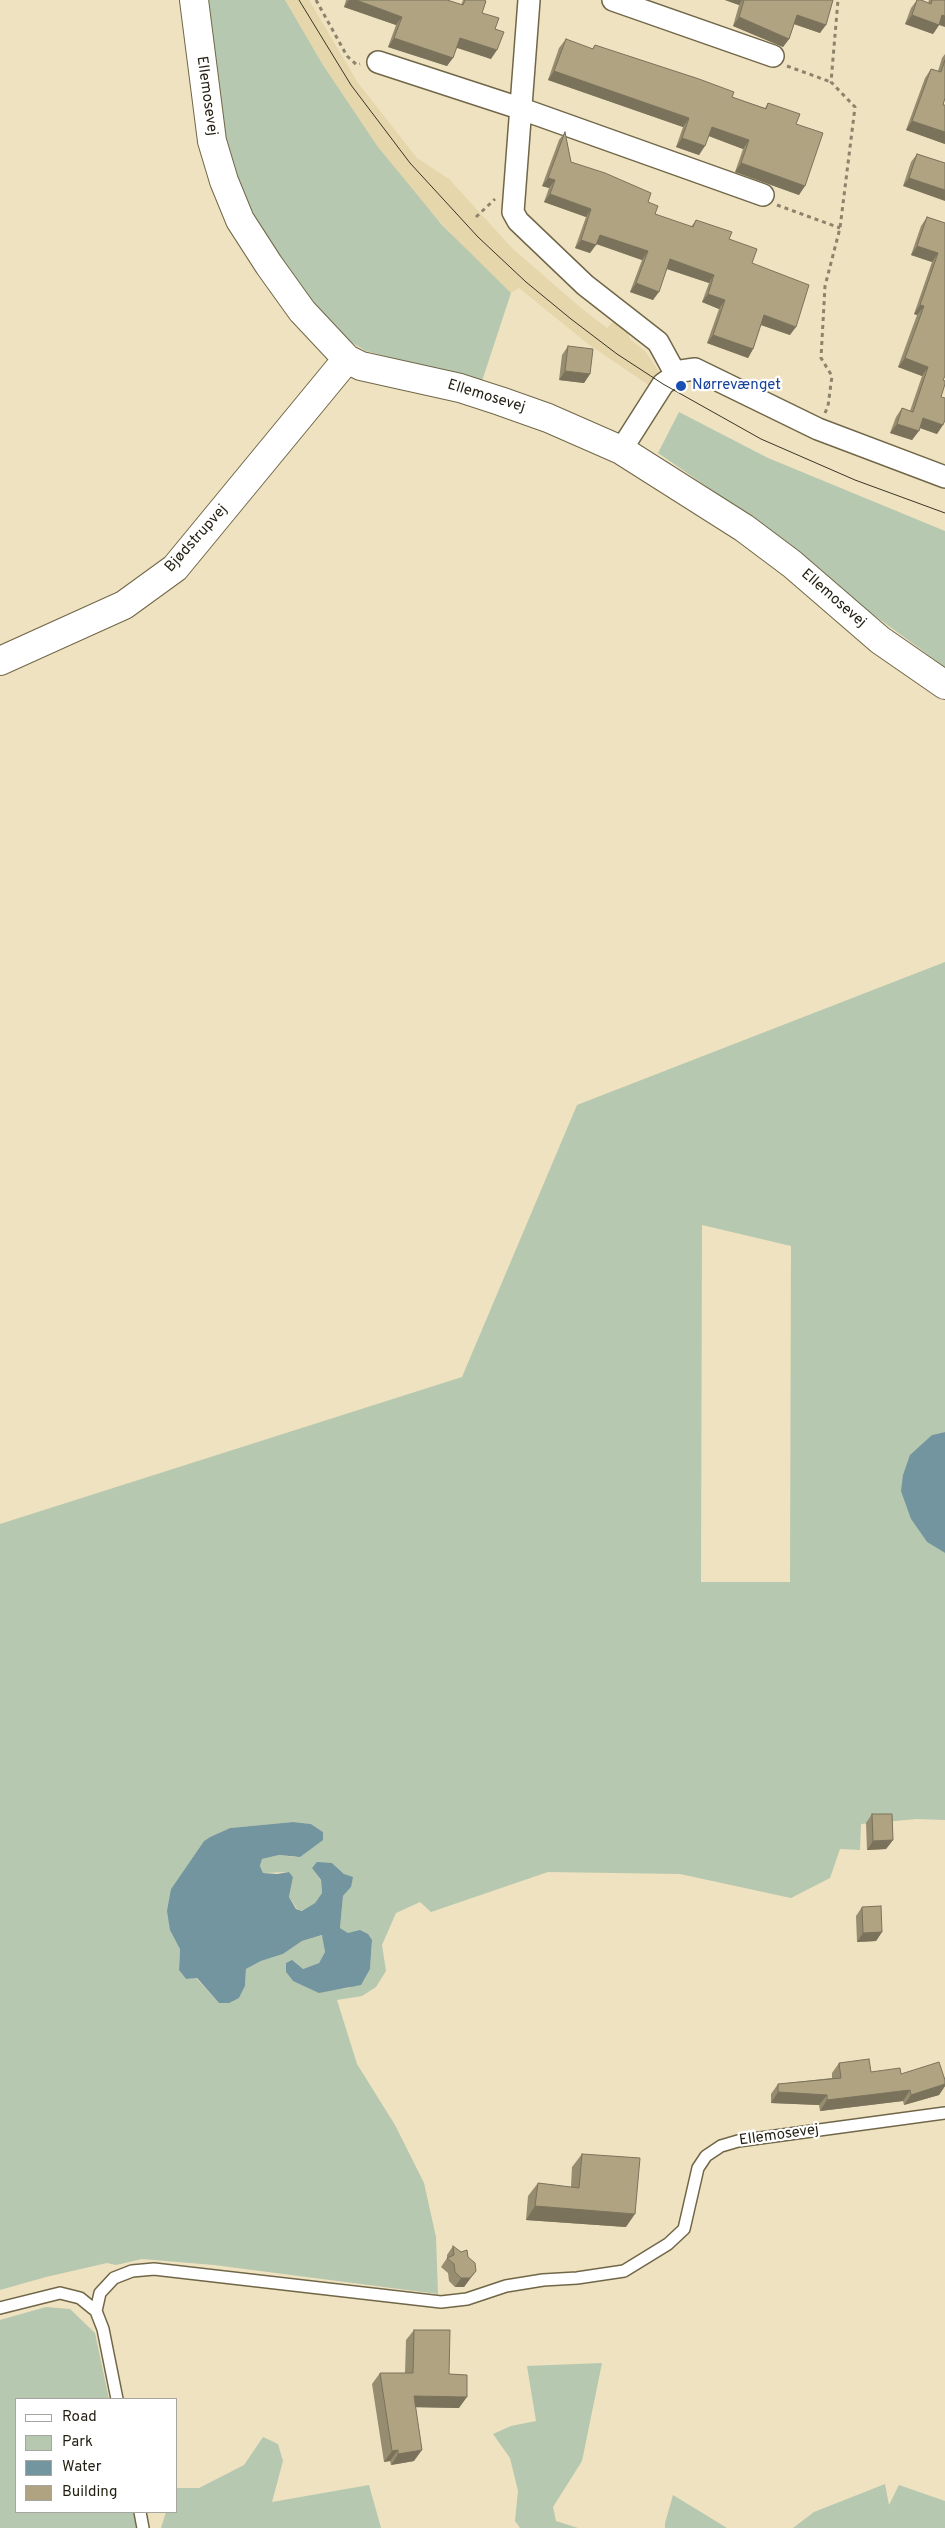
<!DOCTYPE html>
<html>
<head>
<meta charset="utf-8">
<style>
  body { margin:0 }
  #map { position:relative; width:945px; height:2528px; overflow:hidden; background:#eee2c0; font-family:Overpass,sans-serif }
  canvas { display:block }
  .legend { position:absolute; left:15px; top:2398px; width:162px; height:115px; box-sizing:border-box; background:#fff; border:1px solid #a7a5a0; margin:0; padding:6px 9px; list-style:none; font-size:15px; color:#231f12 }
  .legend li { display:flex; align-items:center; gap:10px; height:25px }
  .legend b { width:25px; border:1px solid #a7a5a0 }
</style>
</head>
<body>
<div id="map">
<canvas width="945" height="2528"></canvas>
<ul class="legend">
<li><b style="height:6px;background:#fff"></b>Road</li>
<li><b style="height:14px;background:#b6c8af"></b>Park</li>
<li><b style="height:14px;background:#72959f"></b>Water</li>
<li><b style="height:14px;background:#afa382"></b>Building</li>
</ul>
</div>
<script>
const g = document.querySelector('canvas').getContext('2d');
g.lineJoin = 'round';
function fill(path, color) {
  g.fillStyle = color;
  g.fill(path, 'evenodd');
}
function shape(rows) {
  const path = new Path2D();
  for (const r of rows) {
    path.moveTo(r[0], r[1]);
    for (let i = 2; i < r.length; i += 2) path.lineTo(r[i], r[i + 1]);
  }
  return path;
}
function trace(path, color, width, dash) {
  g.strokeStyle = color;
  g.lineWidth = width;
  g.lineCap = dash ? 'butt' : 'round';
  g.setLineDash(dash || []);
  g.stroke(path);
}
function label(font, color, halo, rows, align = 'center') {
  g.font = font + ' Overpass,sans-serif';
  g.lineWidth = 4.5;
  g.setLineDash([]);
  g.textBaseline = 'middle';
  g.strokeStyle = halo;
  g.fillStyle = color;
  for (const [text, x, y, turn = 0] of rows) {
    g.save();
    g.translate(x, y);
    g.rotate((+turn || 0) * Math.PI / 180);
    g.textAlign = isNaN(turn) ? turn : align;
    if (halo) g.strokeText(text, 0, 0);
    g.fillText(text, 0, 0);
    g.restore();
  }
}
fill(shape([
  [285,0,309,0,358,83,417,158,449,179,512,248,581,308,607,328,615,320,626,328,630,339,646,352,659,372,650,386,588,344,519,288,511,293,466,250,421,201,378,147,323,65]
]), '#e5d6ac');
fill(shape([
  [206,0,285,0,323,65,378,147,442,225,511,293,482,381,366,351,347,340,297,283,243,197,229,159],
  [679,412,768,458,945,531,945,667,856,602,780,537,658,453],
  [945,962,945,1432,932,1435,911,1519,927,1542,945,1553,945,1820,917,1819,861,1824,860,1850,840,1849,830,1878,791,1898,680,1874,548,1872,431,1912,420,1902,396,1913,382,1945,386,1971,376,1987,362,1996,337,2000,357,2064,395,2125,424,2183,436,2237,438,2294,214,2265,142,2259,116,2265,107,2263,46,2277,0,2290,0,1524,462,1377,577,1105],
  [702,1225,791,1246,790,1582,701,1582],
  [293,1822,311,1824,323,1832,296,1857,279,1855,262,1859,260,1866,263,1873,289,1872,293,1877,289,1897,297,1909,303,1911,315,1903,322,1893,321,1881,312,1867,332,1863,344,1874,351,1887,343,1896,340,1928,348,1933,372,1940,370,1969,349,1988,333,1990,293,1981,286,1972,286,1963,303,1969,319,1963,325,1952,323,1935,302,1941,283,1954,261,1961,246,1969,245,1986,239,1998,219,2003,196,1978,186,1979,179,1970,180,1949,171,1889,204,1841,210,1837,230,1828],
  [46,2307,70,2309,95,2333,109,2399,16,2399,16,2512,133,2512,136,2528,0,2528,0,2320],
  [602,2363,582,2461,553,2507,556,2521,578,2528,520,2528,515,2521,518,2491,510,2458,493,2434,511,2426,536,2421,527,2366],
  [263,2437,278,2444,283,2461,272,2502,369,2485,381,2528,161,2528,166,2512,176,2512,176,2488,199,2488,244,2465],
  [885,2484,889,2505,899,2485,945,2501,945,2528,793,2528,814,2512],
  [673,2495,727,2528,665,2528,665,2523]
]), '#b6c8af');
fill(shape([
  [945,1432,945,1553,927,1542,911,1519,901,1491,903,1475,910,1455,932,1435],
  [293,1822,311,1824,323,1832,323,1840,300,1857,279,1855,262,1859,260,1866,263,1873,277,1874,289,1872,293,1877,289,1897,296,1909,302,1911,315,1903,322,1893,321,1880,312,1868,317,1862,332,1863,344,1874,353,1877,351,1887,343,1896,340,1928,348,1933,360,1930,368,1934,372,1940,370,1969,361,1985,319,1993,293,1981,286,1972,286,1963,292,1960,303,1969,319,1963,325,1952,322,1935,302,1941,283,1954,261,1961,246,1969,245,1986,239,1998,229,2003,219,2003,197,1978,186,1979,179,1970,180,1949,170,1930,167,1911,171,1889,204,1841,210,1837,230,1828]
]), '#72959f');
const service = shape([
  [0,2308,60,2293,80,2298,96,2311,103,2329,117,2399],
  [96,2311,100,2293,114,2278,132,2271,154,2269,441,2302,467,2299,506,2286,543,2280,577,2278,624,2271,668,2244,684,2229,698,2168,706,2156,721,2146,738,2141,945,2113],
  [140,2512,143,2528]
]);
const minor = shape([
  [529,0,513,212,518,221,585,285,658,342,675,373],
  [613,0,773,56],
  [378,62,519,108,763,195],
  [621,450,663,384,681,371,695,369,818,429,945,477]
]);
const tertiary = shape([
  [194,0,212,141,224,181,240,220,269,265,302,311,347,359,361,366,460,388,500,401,548,418,621,450,744,528,792,564,880,640,945,685],
  [0,661,124,605,175,568,347,359]
]);
trace(service, '#716748', 14);
trace(minor, '#716748', 24);
trace(tertiary, '#716748', 30);
trace(shape([
  [316,0,347,56,357,65,360,64],
  [787,66,831,82],
  [777,205,840,228],
  [476,217,495,199],
  [825,413,828,406,832,376,821,358,825,286,840,228,855,107,831,82,838,0]
]), '#8b836b', 3, [4, 4]);
trace(service, '#fff', 11);
trace(minor, '#fff', 21);
trace(tertiary, '#fff', 28);
trace(shape([
  [299,0,351,85,410,163,478,237,526,282,571,319,617,354,663,384,761,439,855,480,945,513]
]), '#3a3526', 1);
fill(shape([
  [346,0,447,0,461,5,463,0,465,0,482,13,495,29,491,59,457,47,447,66,388,47,396,25,344,7],
  [725,0,833,0,820,33,794,24,789,39,783,47,733,26,739,5],
  [917,0,921,0,928,3,929,0,945,0,939,25,933,34,905,24,911,8],
  [566,39,592,49,595,45,732,97,765,108,768,103,796,124,799,195,735,172,743,149,709,136,699,155,676,147,683,127,548,80,559,48],
  [945,54,945,98,943,105,945,105,945,144,906,130,925,78,931,69,938,71,942,58],
  [565,132,571,162,648,202,655,214,691,227,696,220,729,239,752,263,790,335,761,325,753,349,748,358,707,343,719,309,702,302,709,283,667,269,653,300,630,292,642,260,596,244,590,253,575,248,586,217,544,202,549,188,542,186,559,140],
  [917,154,945,163,903,186,911,162],
  [927,217,945,223,943,380,941,397,937,434,920,428,912,440,890,433,896,417,902,408,910,411,922,376,898,367,917,315,914,314,932,262,911,255,921,226],
  [568,346,590,374,584,383,559,380,562,355],
  [872,1814,893,1840,886,1849,867,1850,866,1823],
  [862,1907,882,1932,876,1941,857,1942,856,1916],
  [839,2063,871,2072,901,2074,945,2080,945,2086,939,2095,904,2105,903,2101,820,2111,819,2105,771,2103,771,2094,778,2084,832,2078,832,2073],
  [582,2154,626,2227,526,2220,528,2196,538,2183,571,2187,572,2167],
  [453,2246,469,2280,464,2287,455,2287,449,2281,448,2273,441,2267,447,2258,447,2255],
  [414,2330,449,2374,459,2408,415,2407,414,2461,391,2465,390,2461,384,2462,372,2384,380,2373,405,2373,406,2340]
]), '#968c70');
fill(shape([
  [349,0,356,0,402,17,396,25,344,7],
  [725,0,742,0,739,5],
  [797,15,826,25,820,33,791,23],
  [912,15,942,15,945,16,945,27,939,25,933,34,905,24],
  [739,17,789,39,783,47,733,26],
  [394,38,453,58,447,66,388,47],
  [460,38,497,50,491,59,454,47],
  [554,71,689,118,683,127,548,80],
  [912,121,945,132,945,144,906,130],
  [712,127,749,140,743,149,706,135],
  [682,138,705,146,699,155,676,147],
  [741,163,805,186,799,195,735,172],
  [548,178,555,180,549,188,542,186],
  [909,178,945,190,945,201,903,186],
  [550,194,591,209,586,217,544,202],
  [600,235,648,251,642,260,594,243],
  [581,240,596,245,590,253,575,248],
  [917,246,938,253,932,262,911,255],
  [670,259,714,275,709,283,664,268],
  [636,283,659,292,653,300,630,292],
  [708,294,725,300,719,309,702,302],
  [920,305,924,306,917,315,914,314],
  [764,315,796,327,790,335,758,324],
  [713,335,753,349,748,358,707,343],
  [905,358,928,367,922,376,898,367],
  [565,371,590,374,584,383,559,380],
  [923,418,943,425,937,434,917,427],
  [897,424,919,431,912,440,890,433],
  [893,1840,886,1849,867,1850,873,1841],
  [882,1932,876,1941,857,1942,863,1933],
  [945,2084,945,2086,939,2095,904,2105,911,2095],
  [910,2090,903,2101,820,2111,827,2100],
  [778,2092,827,2095,819,2105,771,2103],
  [535,2206,635,2214,626,2227,526,2220],
  [476,2271,464,2287,455,2287,461,2278],
  [414,2396,467,2397,459,2408,406,2407],
  [398,2450,390,2461,384,2462,392,2451],
  [422,2450,414,2461,391,2465,398,2454]
]), '#7a725b');
const building = shape([
  [356,0,447,0,463,5,465,0,484,0,486,1,482,13,499,18,495,29,504,32,497,50,460,38,453,58,394,38,402,17,356,0],
  [744,0,833,0,826,25,797,15,789,39,739,17,744,0],
  [917,0,921,0,931,4,932,0,945,0,945,16,942,15,939,25,912,15,917,0],
  [566,39,593,49,595,45,699,79,734,92,732,97,766,109,768,103,800,114,796,124,823,133,805,186,741,163,749,140,712,127,705,146,682,138,689,118,554,71,566,39],
  [945,60,945,98,943,105,945,105,945,132,912,121,931,69,941,72,945,60],
  [565,132,571,162,605,173,651,193,648,202,658,206,655,214,693,227,696,220,732,232,729,239,757,249,752,263,809,285,796,327,764,315,753,349,713,335,725,300,708,294,714,275,670,259,659,292,636,283,648,251,600,235,596,245,581,240,591,209,550,194,555,180,548,178,565,132],
  [917,154,945,163,945,190,909,178,917,154],
  [927,217,945,223,945,376,943,380,945,381,945,384,941,397,945,398,945,420,943,425,923,418,919,431,897,424,902,408,913,412,928,367,905,358,924,306,920,305,938,253,917,246,927,217],
  [568,346,593,349,590,374,565,371,568,346],
  [872,1814,892,1814,893,1840,873,1841,872,1814],
  [881,1906,882,1932,863,1933,862,1907,881,1906],
  [869,2059,871,2072,900,2068,901,2074,939,2062,945,2080,945,2084,911,2095,910,2090,827,2100,827,2095,778,2092,778,2084,841,2078,839,2063,869,2059],
  [582,2154,640,2158,635,2214,535,2206,538,2183,579,2188,582,2154],
  [453,2246,461,2252,467,2250,468,2257,475,2263,476,2271,470,2278,461,2278,455,2272,454,2264,447,2258,454,2255,453,2246],
  [414,2330,450,2330,449,2374,467,2375,467,2397,414,2396,422,2450,398,2454,398,2450,392,2451,380,2373,413,2373,414,2330]
]);
fill(building, '#afa382');
trace(building, '#7a725b', 1);
for (const [x, y, r, color] of [
  [681,386,6,"#1a4fb4"]
]) {
  const dot = new Path2D();
  dot.arc(x, y, r, 0, 2 * Math.PI);
  g.fillStyle = color;
  g.fill(dot);
  trace(dot, '#fff', 2);
}
label('15px', '#231f12', '#fff', [
  ["Ellemosevej",206,96,82],
  ["Ellemosevej",486,397,17],
  ["Bjødstrupvej",197,539,-48],
  ["Ellemosevej",833,599,41],
  ["Ellemosevej",779,2136,-8]
]);
label('15px', '#164399', '#fff', [
  ["Nørrevænget",692,386]
], 'left');
</script>
</body>
</html>
